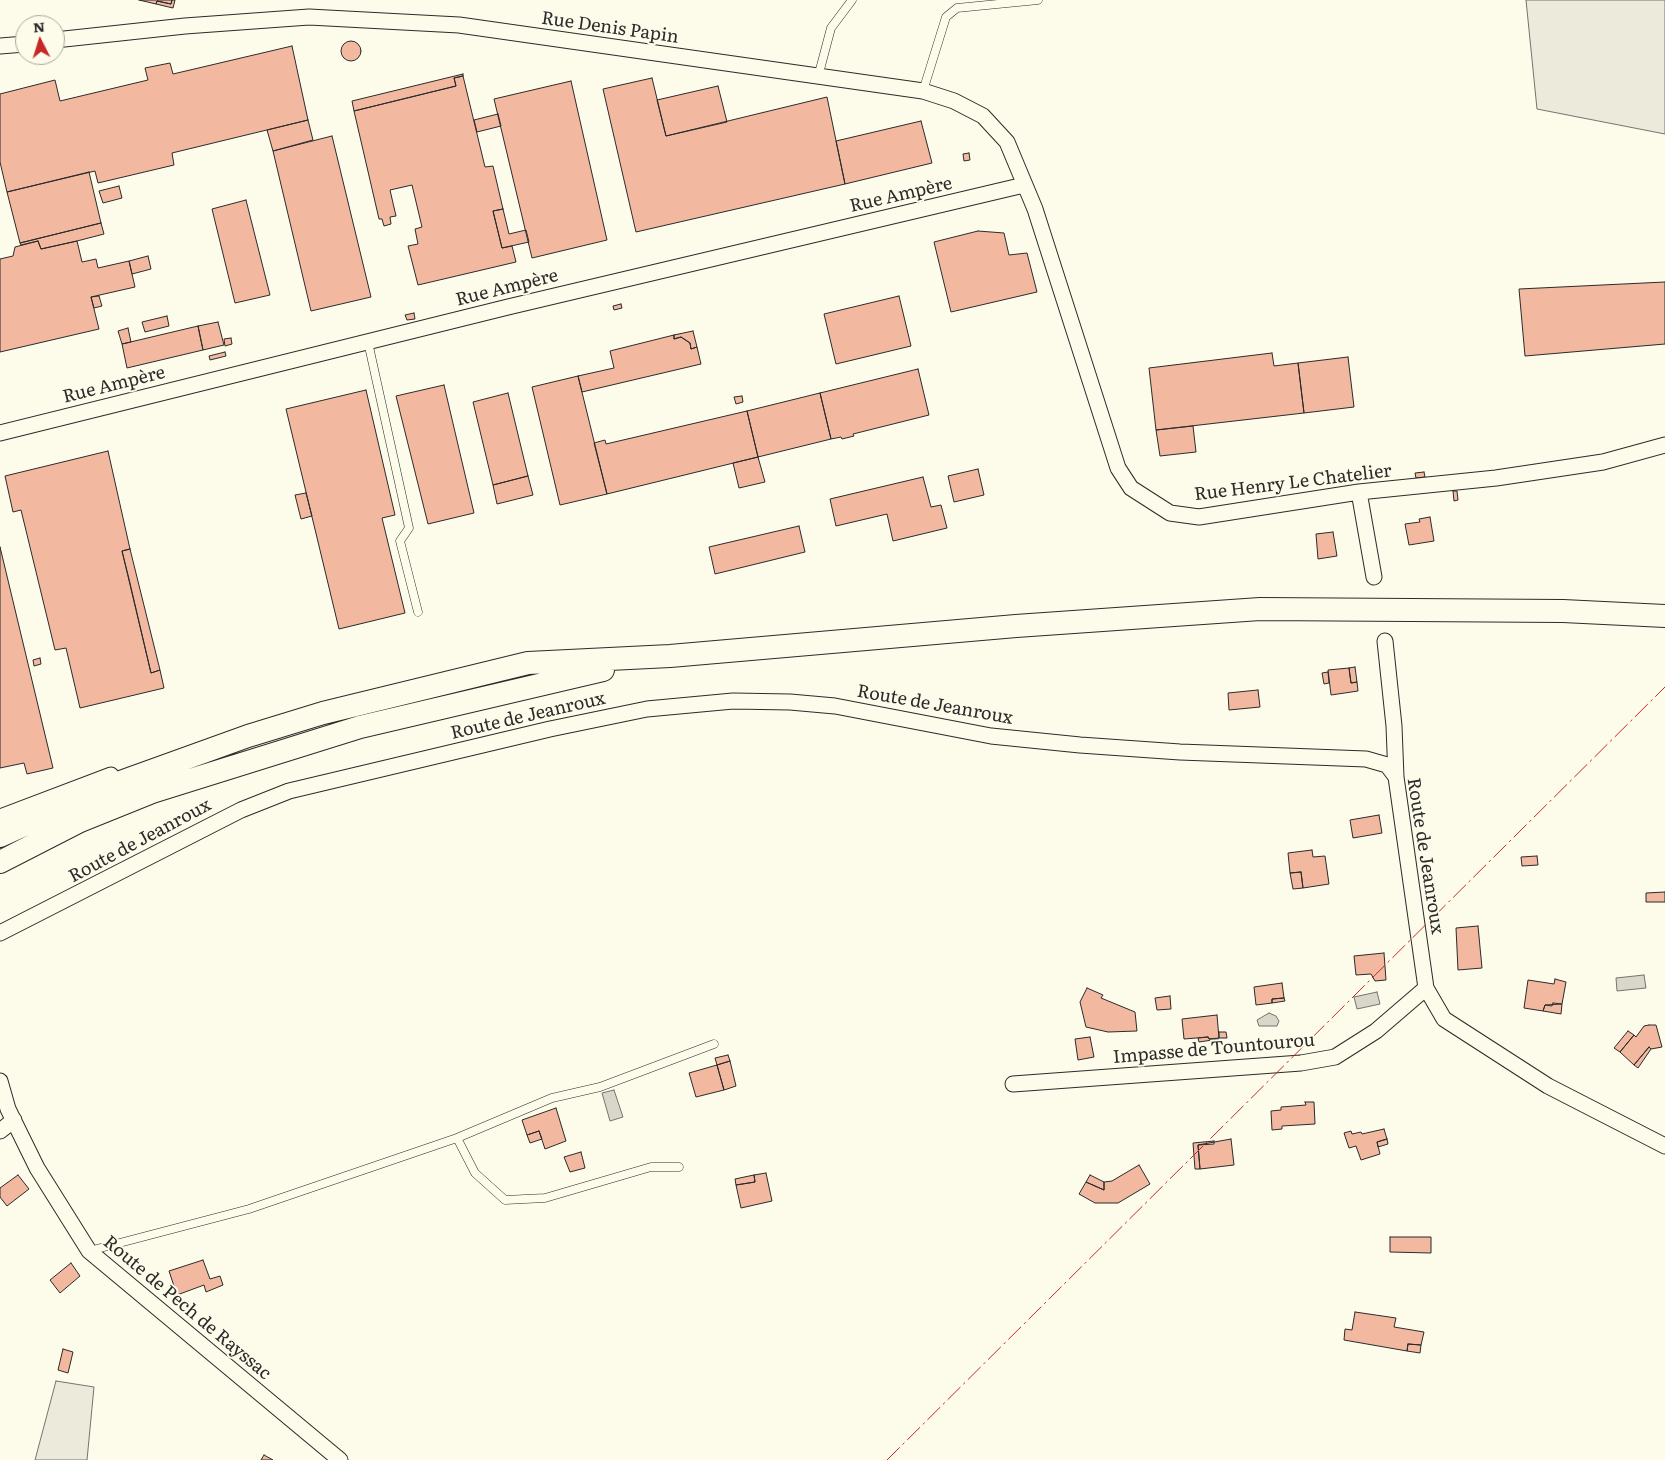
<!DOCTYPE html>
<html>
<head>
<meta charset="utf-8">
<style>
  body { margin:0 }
  #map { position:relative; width:1665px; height:1460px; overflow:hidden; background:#fdfbea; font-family:Literata,serif }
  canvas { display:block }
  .north { position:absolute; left:15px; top:15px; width:50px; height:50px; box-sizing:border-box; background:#fdfbea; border:1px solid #a9a89e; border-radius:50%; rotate:355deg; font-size:14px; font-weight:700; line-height:20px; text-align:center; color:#2b2b2b }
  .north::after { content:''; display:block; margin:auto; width:18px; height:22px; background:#c62828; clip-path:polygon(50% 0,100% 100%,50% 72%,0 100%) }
</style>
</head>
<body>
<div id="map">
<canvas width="1665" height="1460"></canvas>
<div class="north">N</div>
</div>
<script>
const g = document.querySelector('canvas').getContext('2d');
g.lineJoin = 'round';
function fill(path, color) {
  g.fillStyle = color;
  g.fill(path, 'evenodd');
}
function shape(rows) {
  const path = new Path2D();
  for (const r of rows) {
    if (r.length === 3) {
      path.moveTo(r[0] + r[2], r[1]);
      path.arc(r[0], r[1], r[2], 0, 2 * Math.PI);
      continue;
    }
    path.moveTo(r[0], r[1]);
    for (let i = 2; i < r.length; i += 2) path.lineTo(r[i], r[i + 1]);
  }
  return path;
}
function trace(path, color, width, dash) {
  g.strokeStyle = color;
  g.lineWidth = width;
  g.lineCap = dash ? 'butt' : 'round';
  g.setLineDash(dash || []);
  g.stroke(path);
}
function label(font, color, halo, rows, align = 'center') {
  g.font = font + ' Literata,serif';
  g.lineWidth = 4;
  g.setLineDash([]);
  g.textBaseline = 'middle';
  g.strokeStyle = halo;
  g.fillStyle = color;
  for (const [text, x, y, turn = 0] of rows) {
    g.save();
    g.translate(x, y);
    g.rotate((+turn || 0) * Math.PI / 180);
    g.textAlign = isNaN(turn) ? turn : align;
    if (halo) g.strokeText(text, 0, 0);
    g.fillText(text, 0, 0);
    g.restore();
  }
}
const green = shape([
  [1526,0,1665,0,1665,134,1537,109,1526,0],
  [56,1381,94,1387,87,1460,35,1460,56,1381]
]);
fill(green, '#ecebdb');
trace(green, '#74746e', 1);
const water = shape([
  [1644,975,1646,988,1617,991,1616,978,1644,975],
  [1377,992,1380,1004,1357,1009,1354,997,1377,992],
  [1269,1013,1276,1016,1279,1021,1277,1026,1259,1026,1257,1020,1269,1013],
  [614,1090,623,1117,610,1121,602,1093,614,1090]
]);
fill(water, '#d8d7c9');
trace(water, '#74746e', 1);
const building = shape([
  [139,0,172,0,171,4,157,1,156,4,139,0],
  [172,0,175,0,173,8,156,4,157,1,171,4,172,0],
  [351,51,10],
  [292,46,308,120,172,153,174,165,98,183,95,171,7,192,0,162,0,94,55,80,60,101,148,80,145,68,170,63,173,74,292,46],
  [463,74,463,76,454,78,456,86,354,111,352,101,463,74],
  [463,76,485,167,493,166,503,209,493,211,502,248,512,246,516,262,418,285,408,246,418,244,415,229,422,227,412,185,390,190,396,216,390,217,391,224,384,226,382,219,379,219,354,111,456,86,454,78,463,76],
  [652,78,666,136,827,97,845,184,636,232,603,89,652,78],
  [571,81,607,240,532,258,494,99,571,81],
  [718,86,727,122,666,136,657,100,718,86],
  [498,114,501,126,477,132,474,120,498,114],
  [308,120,313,140,273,151,267,130,308,120],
  [921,121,932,163,845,184,836,141,921,121],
  [332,136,371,297,311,311,273,151,332,136],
  [969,153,970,160,964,161,963,154,969,153],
  [89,172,101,223,20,243,7,192,89,172],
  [119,186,122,198,103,203,99,191,119,186],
  [246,200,270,295,235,303,212,209,246,200],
  [503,209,509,234,526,230,529,242,502,248,493,211,503,209],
  [101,223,104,234,77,241,41,249,38,241,21,245,20,243,101,223],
  [978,231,1004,233,1009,255,1027,253,1037,292,951,312,934,242,978,231],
  [38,241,41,249,77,241,82,262,96,259,98,268,129,261,135,287,91,297,99,329,0,352,0,259,13,256,15,247,38,241],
  [148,256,151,269,132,274,129,261,148,256],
  [1665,282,1665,344,1525,356,1519,289,1665,282],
  [99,296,102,306,94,308,91,297,99,296],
  [899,296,911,346,836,364,824,314,899,296],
  [621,304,622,308,614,310,613,306,621,304],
  [414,313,415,319,407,320,405,315,414,313],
  [167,316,169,326,145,332,142,322,167,316],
  [218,322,224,345,203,350,198,326,218,322],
  [198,326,203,350,127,368,122,344,198,326],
  [128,328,131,342,122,344,118,331,128,328],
  [693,331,697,347,691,349,690,343,681,337,674,339,674,335,693,331],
  [674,335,674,339,681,337,690,343,691,349,697,347,701,364,582,392,578,376,614,368,610,351,674,335],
  [231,338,232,344,225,346,224,339,231,338],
  [225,352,226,356,210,360,209,356,225,352],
  [1272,353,1274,366,1298,363,1304,413,1156,430,1149,368,1272,353],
  [1348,357,1354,407,1304,413,1298,363,1348,357],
  [918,369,929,415,853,434,854,436,842,439,841,437,831,439,820,393,918,369],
  [578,376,607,494,560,505,532,387,578,376],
  [444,385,474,513,428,524,396,396,444,385],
  [366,390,395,515,382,518,405,613,339,629,286,409,366,390],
  [508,393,528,476,493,485,473,402,508,393],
  [820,393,831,439,758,457,747,411,820,393],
  [742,396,743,402,736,404,734,397,742,396],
  [747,411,758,457,607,494,594,443,605,440,606,444,747,411],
  [1193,426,1196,452,1160,456,1156,430,1193,426],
  [108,451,130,549,122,551,129,579,151,673,160,670,164,688,80,708,66,648,55,650,21,510,13,512,5,476,108,451],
  [758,457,765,482,739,488,733,463,758,457],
  [978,469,984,495,954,502,948,476,978,469],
  [1424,472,1425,477,1416,478,1415,473,1424,472],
  [528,476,533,495,497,504,493,485,528,476],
  [923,477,931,507,941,505,947,528,893,541,887,514,836,526,830,499,923,477],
  [1453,491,1457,491,1458,500,1454,501,1453,491],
  [306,493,312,516,301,519,295,495,306,493],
  [1430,517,1434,541,1409,545,1405,524,1420,522,1419,519,1430,517],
  [799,526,805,552,715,574,709,547,799,526],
  [1333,532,1337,556,1318,559,1316,534,1333,532],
  [0,547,53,768,27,774,24,763,0,768,0,547],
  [130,549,160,670,151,673,122,551,130,549],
  [40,658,41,664,34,666,33,660,40,658],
  [1355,667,1357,682,1351,683,1349,668,1355,667],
  [1349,668,1351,683,1357,682,1358,691,1331,695,1328,670,1349,668],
  [1328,672,1329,683,1324,684,1322,673,1328,672],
  [1258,690,1260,707,1229,710,1228,693,1258,690],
  [1379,815,1382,833,1353,838,1350,820,1379,815],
  [1312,850,1313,857,1325,856,1329,884,1303,888,1301,872,1290,873,1288,853,1312,850],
  [1537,856,1538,865,1522,866,1521,857,1537,856],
  [1301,872,1303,888,1293,889,1290,873,1301,872],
  [1665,892,1665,902,1646,902,1646,893,1665,892],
  [1478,926,1482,968,1458,970,1456,928,1478,926],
  [1384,953,1386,980,1375,981,1371,974,1356,975,1354,956,1384,953],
  [1555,979,1566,982,1562,1004,1545,1005,1543,1011,1524,1008,1528,980,1554,984,1555,979],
  [1282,983,1284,998,1272,999,1272,1003,1256,1005,1254,987,1282,983],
  [1087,988,1103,995,1101,998,1135,1012,1137,1031,1108,1032,1086,1027,1080,1002,1087,988],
  [1170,996,1171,1009,1157,1010,1155,998,1170,996],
  [1284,998,1285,1001,1272,1003,1272,999,1284,998],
  [1553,1003,1562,1004,1561,1014,1543,1011,1545,1005,1552,1006,1553,1003],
  [1217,1015,1219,1038,1209,1039,1208,1037,1184,1039,1182,1019,1217,1015],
  [1649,1025,1656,1025,1662,1047,1651,1049,1649,1047,1634,1065,1620,1052,1634,1035,1636,1037,1644,1026,1649,1025],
  [1628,1031,1634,1035,1620,1052,1614,1048,1628,1031],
  [1219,1032,1226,1032,1227,1038,1219,1038,1219,1032],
  [1090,1037,1094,1057,1078,1060,1075,1039,1090,1037],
  [1208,1037,1209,1039,1219,1039,1199,1042,1198,1038,1208,1037],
  [1649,1047,1651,1049,1638,1068,1634,1065,1649,1047],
  [728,1055,730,1061,717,1065,715,1058,728,1055],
  [730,1061,736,1086,724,1090,717,1065,730,1061],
  [717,1065,724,1090,696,1097,689,1073,717,1065],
  [1305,1102,1314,1102,1315,1124,1282,1126,1282,1129,1272,1130,1271,1111,1281,1110,1281,1107,1306,1105,1305,1102],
  [556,1108,566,1141,545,1149,539,1131,527,1135,522,1120,556,1108],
  [1384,1129,1387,1139,1377,1142,1380,1154,1361,1160,1356,1146,1349,1148,1344,1133,1351,1131,1352,1134,1361,1132,1362,1134,1384,1129],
  [539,1131,542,1139,530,1143,527,1135,539,1131],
  [1231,1139,1234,1165,1200,1169,1198,1145,1231,1139],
  [1387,1139,1388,1144,1378,1147,1377,1142,1387,1139],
  [1214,1141,1214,1144,1198,1145,1200,1169,1195,1169,1193,1143,1214,1141],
  [581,1152,585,1168,570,1172,564,1157,581,1152],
  [1139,1165,1150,1184,1118,1203,1095,1203,1079,1194,1086,1182,1104,1190,1104,1182,1112,1181,1139,1165],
  [766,1173,772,1201,741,1208,736,1185,755,1182,754,1175,766,1173],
  [18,1175,29,1189,7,1206,0,1197,0,1188,18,1175],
  [754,1175,755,1182,736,1185,735,1179,754,1175],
  [1090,1175,1104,1182,1104,1190,1086,1182,1090,1175],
  [1390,1237,1431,1237,1431,1253,1390,1252,1390,1237],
  [203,1260,210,1279,220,1276,223,1285,206,1292,204,1285,177,1295,169,1271,203,1260],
  [71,1263,80,1276,60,1293,50,1280,71,1263],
  [1355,1312,1396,1318,1394,1327,1424,1332,1421,1345,1408,1344,1407,1351,1344,1340,1345,1329,1352,1330,1355,1312],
  [1408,1344,1421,1345,1420,1353,1407,1351,1408,1344],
  [63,1349,73,1352,68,1373,58,1370,63,1349],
  [264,1455,273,1460,261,1460,264,1455]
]);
fill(building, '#f2b8a0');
trace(building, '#2b2b2b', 1);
const service = shape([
  [818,77,831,28,852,0],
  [923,91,946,17,957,8,1038,0],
  [368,342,409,528,400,541,418,612],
  [457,1138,552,1098,600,1087,714,1044],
  [89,1251,249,1209,457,1138,475,1173,505,1200,545,1198,651,1167,679,1167]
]);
const minor = shape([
  [55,40,185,26,309,17,459,25,923,91,954,101,983,116,1007,142,1035,209,1118,468,1131,488,1170,513,1199,517,1359,492,1496,478,1603,462,1665,445],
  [0,46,25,44],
  [0,433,508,307,1024,185],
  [1359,492,1374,577],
  [1385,641,1394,726,1396,777],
  [0,817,111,775],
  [0,933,241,810,289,791,550,729,647,709,733,701,790,702,835,706,991,736,1080,745,1180,752,1366,759,1387,765,1396,777,1426,988,1444,1019,1548,1086,1665,1146],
  [0,1081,8,1109,37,1168,89,1251,340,1460],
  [1013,1084,1301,1063,1335,1057,1376,1031,1426,988],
  [0,1131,14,1120]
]);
const primary = shape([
  [0,836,112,785,248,736,323,713,528,663,670,656,1016,626,1260,609,1563,611,1665,616],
  [0,862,80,821,152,792,360,727,603,670]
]);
trace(service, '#2b2b2b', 9);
trace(minor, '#2b2b2b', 17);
trace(primary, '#2b2b2b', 24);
trace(service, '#fdfbea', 8);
trace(minor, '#fdfbea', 15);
trace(primary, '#fdfbea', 22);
trace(shape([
  [887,1460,1665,687]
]), '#c62828', 1, [18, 4, 2.5, 4]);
label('18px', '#2b2b2b', '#fdfbea', [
  ["Rue Denis Papin",610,28,8],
  ["Rue Ampère",901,195,-13],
  ["Rue Ampère",507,288,-14],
  ["Rue Ampère",114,385,-14],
  ["Rue Henry Le Chatelier",1293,483,-7],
  ["Route de Jeanroux",935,705,10],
  ["Route de Jeanroux",528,716,-13],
  ["Route de Jeanroux",140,841,-28],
  ["Route de Jeanroux",1425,856,81],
  ["Impasse de Tountourou",1214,1049,-5],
  ["Route de Pech de Rayssac",187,1308,40]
]);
</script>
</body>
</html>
